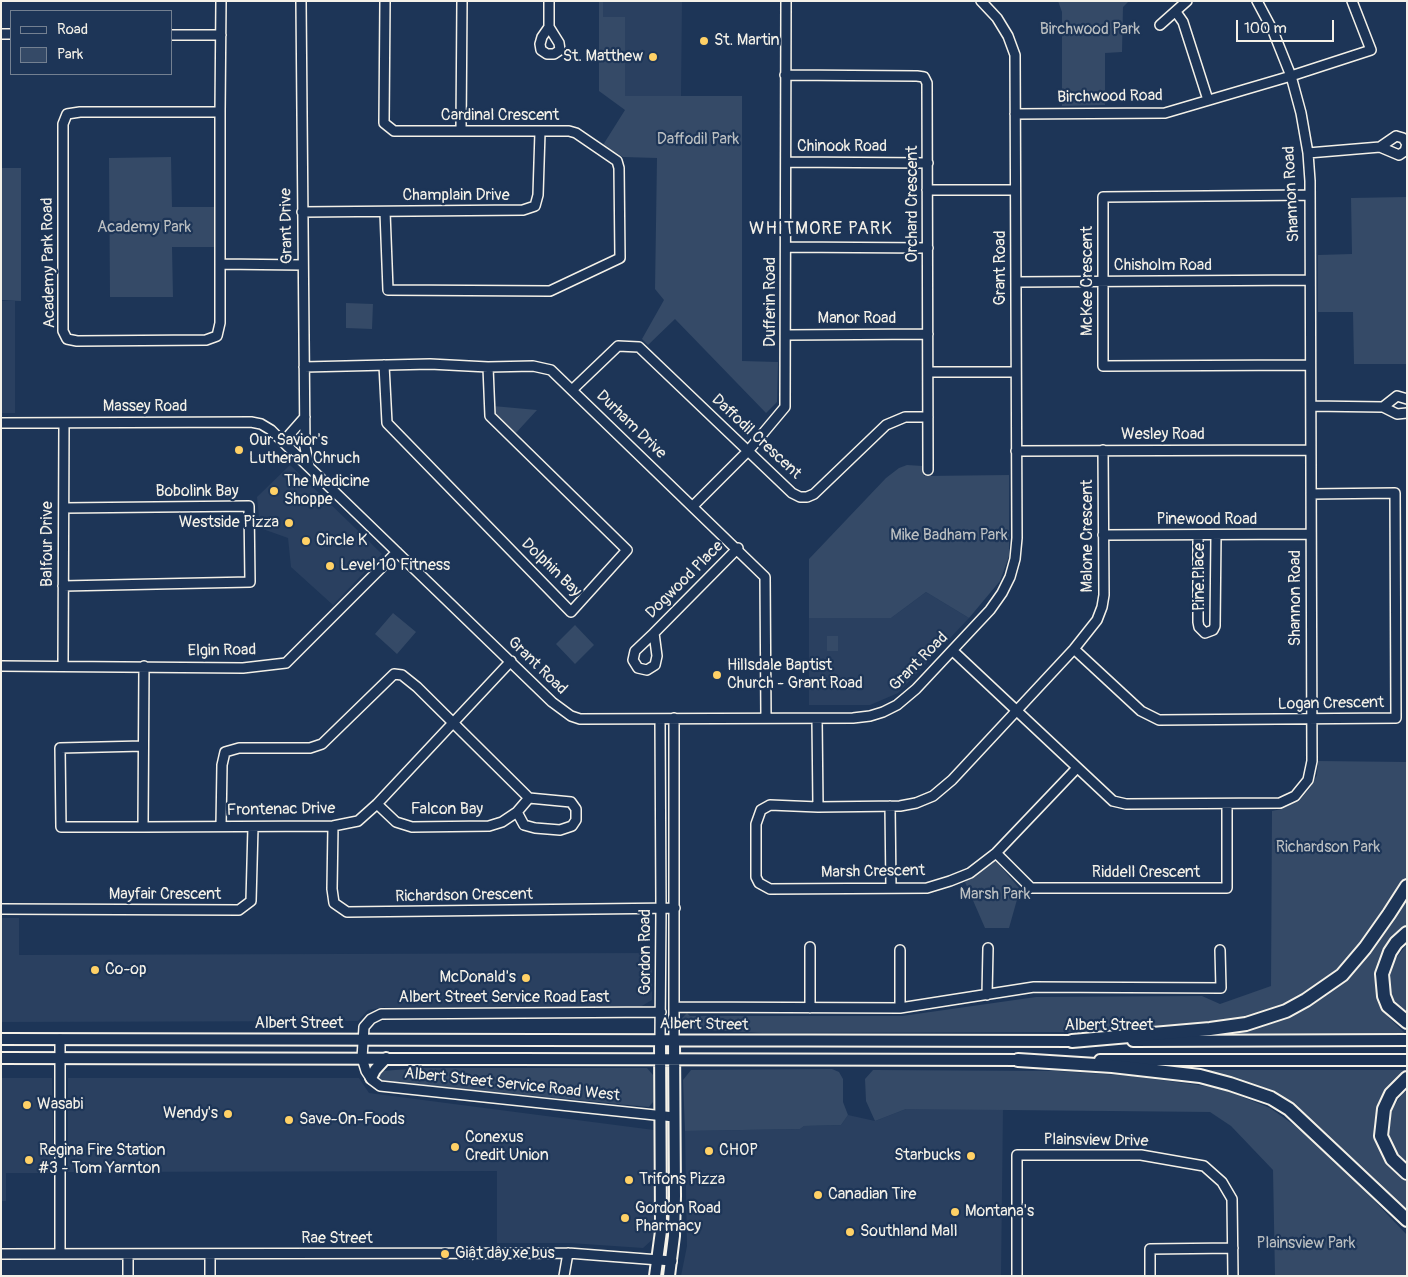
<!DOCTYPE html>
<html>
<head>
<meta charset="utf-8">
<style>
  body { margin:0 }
  #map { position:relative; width:1408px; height:1277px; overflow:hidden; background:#1d3557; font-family:Pangolin,sans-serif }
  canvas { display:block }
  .frame { position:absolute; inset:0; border:2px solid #f4f1e8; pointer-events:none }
  .legend { position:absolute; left:10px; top:10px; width:162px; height:65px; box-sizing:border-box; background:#1d3557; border:1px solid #738091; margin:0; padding:6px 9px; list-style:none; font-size:15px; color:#f4f1e8 }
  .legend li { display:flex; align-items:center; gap:10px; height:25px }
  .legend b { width:25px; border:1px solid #738091 }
  .scale { position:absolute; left:1236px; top:20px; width:98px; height:22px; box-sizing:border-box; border:2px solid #f4f1e8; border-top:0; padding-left:6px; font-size:15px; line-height:18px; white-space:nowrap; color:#f4f1e8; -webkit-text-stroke:4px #1d3557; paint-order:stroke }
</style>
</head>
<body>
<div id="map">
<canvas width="1408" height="1277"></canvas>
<div class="frame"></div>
<ul class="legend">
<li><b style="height:6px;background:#1d3557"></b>Road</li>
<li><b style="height:14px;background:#354a67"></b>Park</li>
</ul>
<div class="scale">100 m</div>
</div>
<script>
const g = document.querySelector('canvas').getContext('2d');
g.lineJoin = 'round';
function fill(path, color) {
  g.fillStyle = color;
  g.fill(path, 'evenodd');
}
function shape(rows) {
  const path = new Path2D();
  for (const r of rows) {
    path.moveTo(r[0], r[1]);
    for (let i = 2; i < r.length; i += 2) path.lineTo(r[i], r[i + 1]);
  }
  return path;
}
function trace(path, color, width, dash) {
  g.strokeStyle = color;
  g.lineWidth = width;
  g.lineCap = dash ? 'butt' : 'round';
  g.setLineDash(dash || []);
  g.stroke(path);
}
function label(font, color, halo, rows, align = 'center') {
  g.font = font + ' Pangolin,sans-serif';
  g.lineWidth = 4.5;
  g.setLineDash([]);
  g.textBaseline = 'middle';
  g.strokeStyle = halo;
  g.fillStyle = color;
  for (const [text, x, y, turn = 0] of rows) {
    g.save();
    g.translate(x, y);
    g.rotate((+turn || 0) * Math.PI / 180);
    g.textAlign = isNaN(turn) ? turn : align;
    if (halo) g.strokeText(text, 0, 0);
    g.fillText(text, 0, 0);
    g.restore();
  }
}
fill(shape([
  [603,1,682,1,681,96,625,96,625,17,603,17],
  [1,301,15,301,15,413,1,413],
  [290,465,382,554,333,605,291,567,288,538,260,528,257,497],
  [926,592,969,618,898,693,870,705,809,705,809,618,891,618],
  [1,918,19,918,19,955,652,953,652,1000,640,1007,385,1007,368,1010,358,1021,1,1022],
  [1,1078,52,1078,54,1173,6,1173,6,1201,1,1201],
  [68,1078,359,1078,369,1093,654,1130,653,1239,643,1248,570,1243,497,1243,497,1171,68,1172],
  [906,1109,1003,1109,1001,1276,681,1276,687,1246,685,1131,800,1129,804,1126,841,1125,848,1115,875,1121]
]), '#2a4060');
fill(shape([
  [599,1,603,1,603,17,625,17,625,96,742,96,742,361,778,362,777,402,766,413,675,319,648,345,642,339,664,300,655,289,657,158,623,157,603,145,625,110,599,91],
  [1058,1,1129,1,1123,7,1122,52,1105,53,1105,105,1062,106,1062,12],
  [171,157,172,207,215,207,216,247,172,247,173,297,110,297,109,158],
  [1,168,21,168,21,301,1,300],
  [1407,197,1407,364,1354,364,1353,312,1318,312,1318,255,1352,254,1351,198],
  [346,303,373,304,372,329,346,328],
  [493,406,537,410,514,435,493,415],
  [907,465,923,466,924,476,1009,475,1009,556,1000,581,969,618,926,592,891,618,809,618,809,559,886,478,899,468],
  [393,613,416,632,397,654,375,634],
  [575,625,594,645,575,664,556,644],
  [827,636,838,636,838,651,827,651],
  [1318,761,1407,762,1407,879,1366,939,1339,969,1310,993,1272,1011,1226,1023,1066,1032,762,1033,689,1029,682,1018,687,1013,690,1016,902,1016,1036,997,1202,996,1220,1004,1271,986,1272,811,1281,809,1299,801,1310,788,1317,775],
  [994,859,1020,889,1009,928,985,928,965,882],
  [1407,899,1407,927,1389,942,1380,959,1376,979,1379,999,1388,1017,1407,1035,1229,1034,1257,1028,1284,1020,1308,1008,1330,991,1354,971,1374,946],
  [1407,944,1407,1018,1401,1014,1389,993,1391,965],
  [421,1068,647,1068,653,1075,653,1102,649,1107,382,1081,379,1076,382,1071],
  [832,1069,839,1072,843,1079,843,1102,848,1115,841,1125,804,1126,800,1129,685,1131,683,1080,691,1070],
  [873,1070,1058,1071,1132,1076,1220,1088,1270,1108,1318,1142,1407,1235,1407,1276,1275,1276,1273,1170,1231,1126,1210,1112,906,1109,875,1121,866,1101,865,1079],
  [1191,1070,1407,1070,1385,1092,1377,1109,1374,1127,1377,1142,1384,1160,1407,1179,1407,1213,1342,1149,1294,1106,1268,1091,1216,1074],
  [1407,1091,1407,1163,1397,1154,1389,1134,1392,1109,1403,1093]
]), '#354a67');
const minor = shape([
  [301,1,305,447,309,466],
  [385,1,384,123,394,131,569,131,576,133,617,161,619,168,620,258,550,291,388,290,385,212],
  [549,1,549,27,542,37,540,44,541,50,547,54,554,54,560,50,559,43,549,27],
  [1176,12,1183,22,1208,100],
  [1160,25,1187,1],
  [1,34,11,34],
  [171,35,221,35],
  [785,75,917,76,924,77,927,83,928,470],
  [80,112,220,112,220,323,217,336,206,340,77,341,67,339,63,331,63,124,67,114,80,112],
  [220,112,221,1],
  [1015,114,1165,113,1291,76,1371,50,1352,1],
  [461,131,462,1],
  [1396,136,1403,138,1407,144,1405,151,1399,155,1380,147,1396,136],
  [1308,153,1380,147],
  [786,162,928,163],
  [927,190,1015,190],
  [1310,195,1103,197,1103,366,1310,365],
  [302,212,523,210,535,206,538,195,540,132],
  [786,247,928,248],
  [220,264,303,265],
  [1016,282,1310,280],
  [786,335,928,334],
  [384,365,387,423,571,612,627,550,490,416,488,367],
  [304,367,430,364,488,367,533,366,551,370,765,577,766,718],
  [929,372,1015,372],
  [572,390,618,346,639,347,792,493,800,497,807,497,814,494,886,425,905,417,928,417],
  [1311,406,1383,407,1397,414,1407,413],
  [1383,407,1397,396,1407,399],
  [1,423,251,422,261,424,271,430,283,442,552,702,571,716,580,719,853,718,870,716,883,712,897,705,916,689,990,610,1002,593,1010,577,1015,559,1017,538,1015,55,1008,36,997,18,981,1],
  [283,442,305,417],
  [1016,451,1310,450],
  [693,506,749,450,785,407,786,1],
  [1103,535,1311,534],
  [1198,535,1198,622,1199,627,1205,633,1213,630,1215,626,1216,535],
  [63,586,250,582,249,506,64,508],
  [654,633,738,548],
  [654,633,657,656,655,665,647,670,638,668,633,660,635,651,654,633],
  [1074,649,1141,711,1159,720,1396,718,1395,493,1311,494],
  [953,651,1113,801,1126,804,1280,803,1295,796,1308,780,1312,761,1310,181,1308,153,1301,113,1291,76,1273,31,1257,1],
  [1,666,243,668,286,663,397,552],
  [63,666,64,423],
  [144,666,143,827,333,826,358,821,377,804,511,661],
  [674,718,674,1039],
  [660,719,661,908,660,1039],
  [817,719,818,807],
  [1077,768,996,853,970,873,950,881,927,888,770,889,759,883,756,877,756,824,761,810,770,805,818,807,900,806,916,803,933,796,952,780,1074,649,1097,620,1102,607,1104,595,1103,450],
  [890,806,891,888],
  [517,812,524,825,535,828,560,830,572,826,576,820,576,809,571,802,529,798],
  [221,826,222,765,225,752,239,748,310,748,322,744,394,674,402,675,417,687,529,798,517,812,502,822,489,826,412,827,396,822,377,804],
  [333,826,332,889,334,903,347,912,675,908],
  [143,827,61,827,60,748,143,746],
  [996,853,1031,888,1227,888,1227,804],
  [1,909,239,910,251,901,253,827],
  [810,947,810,1008],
  [900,950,900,1008],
  [987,995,988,948],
  [674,1007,900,1008,1034,987,1221,988,1220,950],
  [661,1012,381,1014,371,1019,364,1027,362,1058,366,1071,372,1080,380,1086,674,1117],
  [60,1039,60,1254],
  [1,1254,568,1253,672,1261],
  [128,1276,128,1255],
  [210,1276,210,1254],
  [564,1276,568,1253],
  [1017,1276,1017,1155,1141,1155,1204,1166,1222,1182,1232,1199,1233,1276],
  [1150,1276,1150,1249,1233,1248]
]);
const major = shape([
  [1,1039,1078,1041],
  [1133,1041,1407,1040],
  [1,1058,1026,1060],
  [1100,1060,1407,1060],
  [371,1078,375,1070,386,1058],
  [655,1276,661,1231,660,1039],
  [669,1276,674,1236,675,1196,674,1039]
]);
const highway = shape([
  [1407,933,1396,943,1390,952,1382,974,1384,996,1388,1006,1407,1022],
  [1072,1041,1210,1029,1246,1024,1286,1011,1306,1000,1342,975,1365,948,1389,914,1407,886],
  [1018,1060,1112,1066,1200,1076,1230,1084,1271,1098,1289,1109,1407,1220],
  [1407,1078,1391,1094,1384,1109,1381,1136,1392,1159,1407,1173]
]);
trace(minor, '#f4f1e8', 12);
trace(major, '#f4f1e8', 14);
trace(highway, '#f4f1e8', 16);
trace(minor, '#1d3557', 9);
trace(major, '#1d3557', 10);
trace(highway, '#1d3557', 12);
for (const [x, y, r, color] of [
  [704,41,5,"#ffd166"],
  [653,57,5,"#ffd166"],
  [239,450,5,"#ffd166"],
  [274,491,5,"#ffd166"],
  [289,523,5,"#ffd166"],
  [306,541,5,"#ffd166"],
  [330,566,5,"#ffd166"],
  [717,675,5,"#ffd166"],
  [95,970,5,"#ffd166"],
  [526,978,5,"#ffd166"],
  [27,1105,5,"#ffd166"],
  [228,1114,5,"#ffd166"],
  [289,1120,5,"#ffd166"],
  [455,1147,5,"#ffd166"],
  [709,1151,5,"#ffd166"],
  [971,1156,5,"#ffd166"],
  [29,1160,5,"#ffd166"],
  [629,1180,5,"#ffd166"],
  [818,1195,5,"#ffd166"],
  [955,1212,5,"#ffd166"],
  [625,1218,5,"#ffd166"],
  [850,1232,5,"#ffd166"],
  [445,1254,5,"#ffd166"]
]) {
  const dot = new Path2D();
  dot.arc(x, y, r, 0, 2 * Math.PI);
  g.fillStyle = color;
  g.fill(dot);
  trace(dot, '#1d3557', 2);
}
label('16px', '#bbbfc1', '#1d3557', [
  ["Birchwood Park",1090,30],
  ["Daffodil Park",698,140],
  ["Academy Park",144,228],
  ["Mike Badham Park",949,536],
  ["Richardson Park",1328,848],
  ["Marsh Park",995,895],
  ["Plainsview Park",1306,1244]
]);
label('16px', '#f4f1e8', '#1d3557', [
  ["St. Martin",714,41],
  ["St. Matthew",643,57,"right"],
  ["Our Savior's",249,441],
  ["Lutheran Chruch",249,459],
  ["The Medicine",284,482],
  ["Shoppe",284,500],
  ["Westside Pizza",279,523,"right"],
  ["Circle K",316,541],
  ["Level 10 Fitness",340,566],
  ["Hillsdale Baptist",727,666],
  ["Church - Grant Road",727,684],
  ["Co-op",105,970],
  ["McDonald's",516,978,"right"],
  ["Wasabi",37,1105],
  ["Wendy's",218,1114,"right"],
  ["Save-On-Foods",299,1120],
  ["Conexus",465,1138],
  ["Credit Union",465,1156],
  ["Regina Fire Station",39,1151],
  ["#3 - Tom Yarnton",39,1169],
  ["CHOP",719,1151],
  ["Starbucks",961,1156,"right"],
  ["Trifons Pizza",639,1180],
  ["Canadian Tire",828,1195],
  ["Gordon Road",635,1209],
  ["Pharmacy",635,1227],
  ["Montana's",965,1212],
  ["Southland Mall",860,1232],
  ["Giật dây xe bus",455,1254]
], 'left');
label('16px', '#f4f1e8', '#1d3557', [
  ["Birchwood Road",1110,97,-1],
  ["Cardinal Crescent",500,116],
  ["Chinook Road",842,147],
  ["Shannon Road",1292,194,-93],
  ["Champlain Drive",456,196],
  ["Orchard Crescent",913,204,-90],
  ["Grant Drive",287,226,-91],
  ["Academy Park Road",49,263,-91],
  ["Chisholm Road",1163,266],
  ["Grant Road",1001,268,-90],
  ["McKee Crescent",1088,281,-90],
  ["Dufferin Road",771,302,-90],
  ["Manor Road",857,319],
  ["Massey Road",145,407],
  ["Durham Drive",631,425,44],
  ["Wesley Road",1163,435],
  ["Daffodil Crescent",756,437,43],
  ["Bobolink Bay",197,492],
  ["Pinewood Road",1207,520],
  ["Malone Crescent",1088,536,-90],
  ["Balfour Drive",48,544,-90],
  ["Dolphin Bay",551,568,44],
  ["Pine Place",1200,577,-90],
  ["Dogwood Place",685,580,-45],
  ["Shannon Road",1296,598,-90],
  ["Elgin Road",222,651,-1],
  ["Grant Road",919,662,-45],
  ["Grant Road",537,666,44],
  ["Logan Crescent",1331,704,-1],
  ["Frontenac Drive",281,810,-1],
  ["Falcon Bay",447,810],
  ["Marsh Crescent",873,872,-1],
  ["Riddell Crescent",1146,873],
  ["Mayfair Crescent",165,895],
  ["Richardson Crescent",464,896,-1],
  ["Gordon Road",646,952,-90],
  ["Albert Street Service Road East",504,998],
  ["Albert Street",299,1024],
  ["Albert Street",704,1025,1],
  ["Albert Street",1109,1026],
  ["Albert Street Service Road West",512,1085,6],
  ["Plainsview Drive",1096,1141,1],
  ["Rae Street",337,1239]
]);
g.letterSpacing = '1px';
label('18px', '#f4f1e8', '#1d3557', [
  ["WHITMORE PARK",821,229]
]);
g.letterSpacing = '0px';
</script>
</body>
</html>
